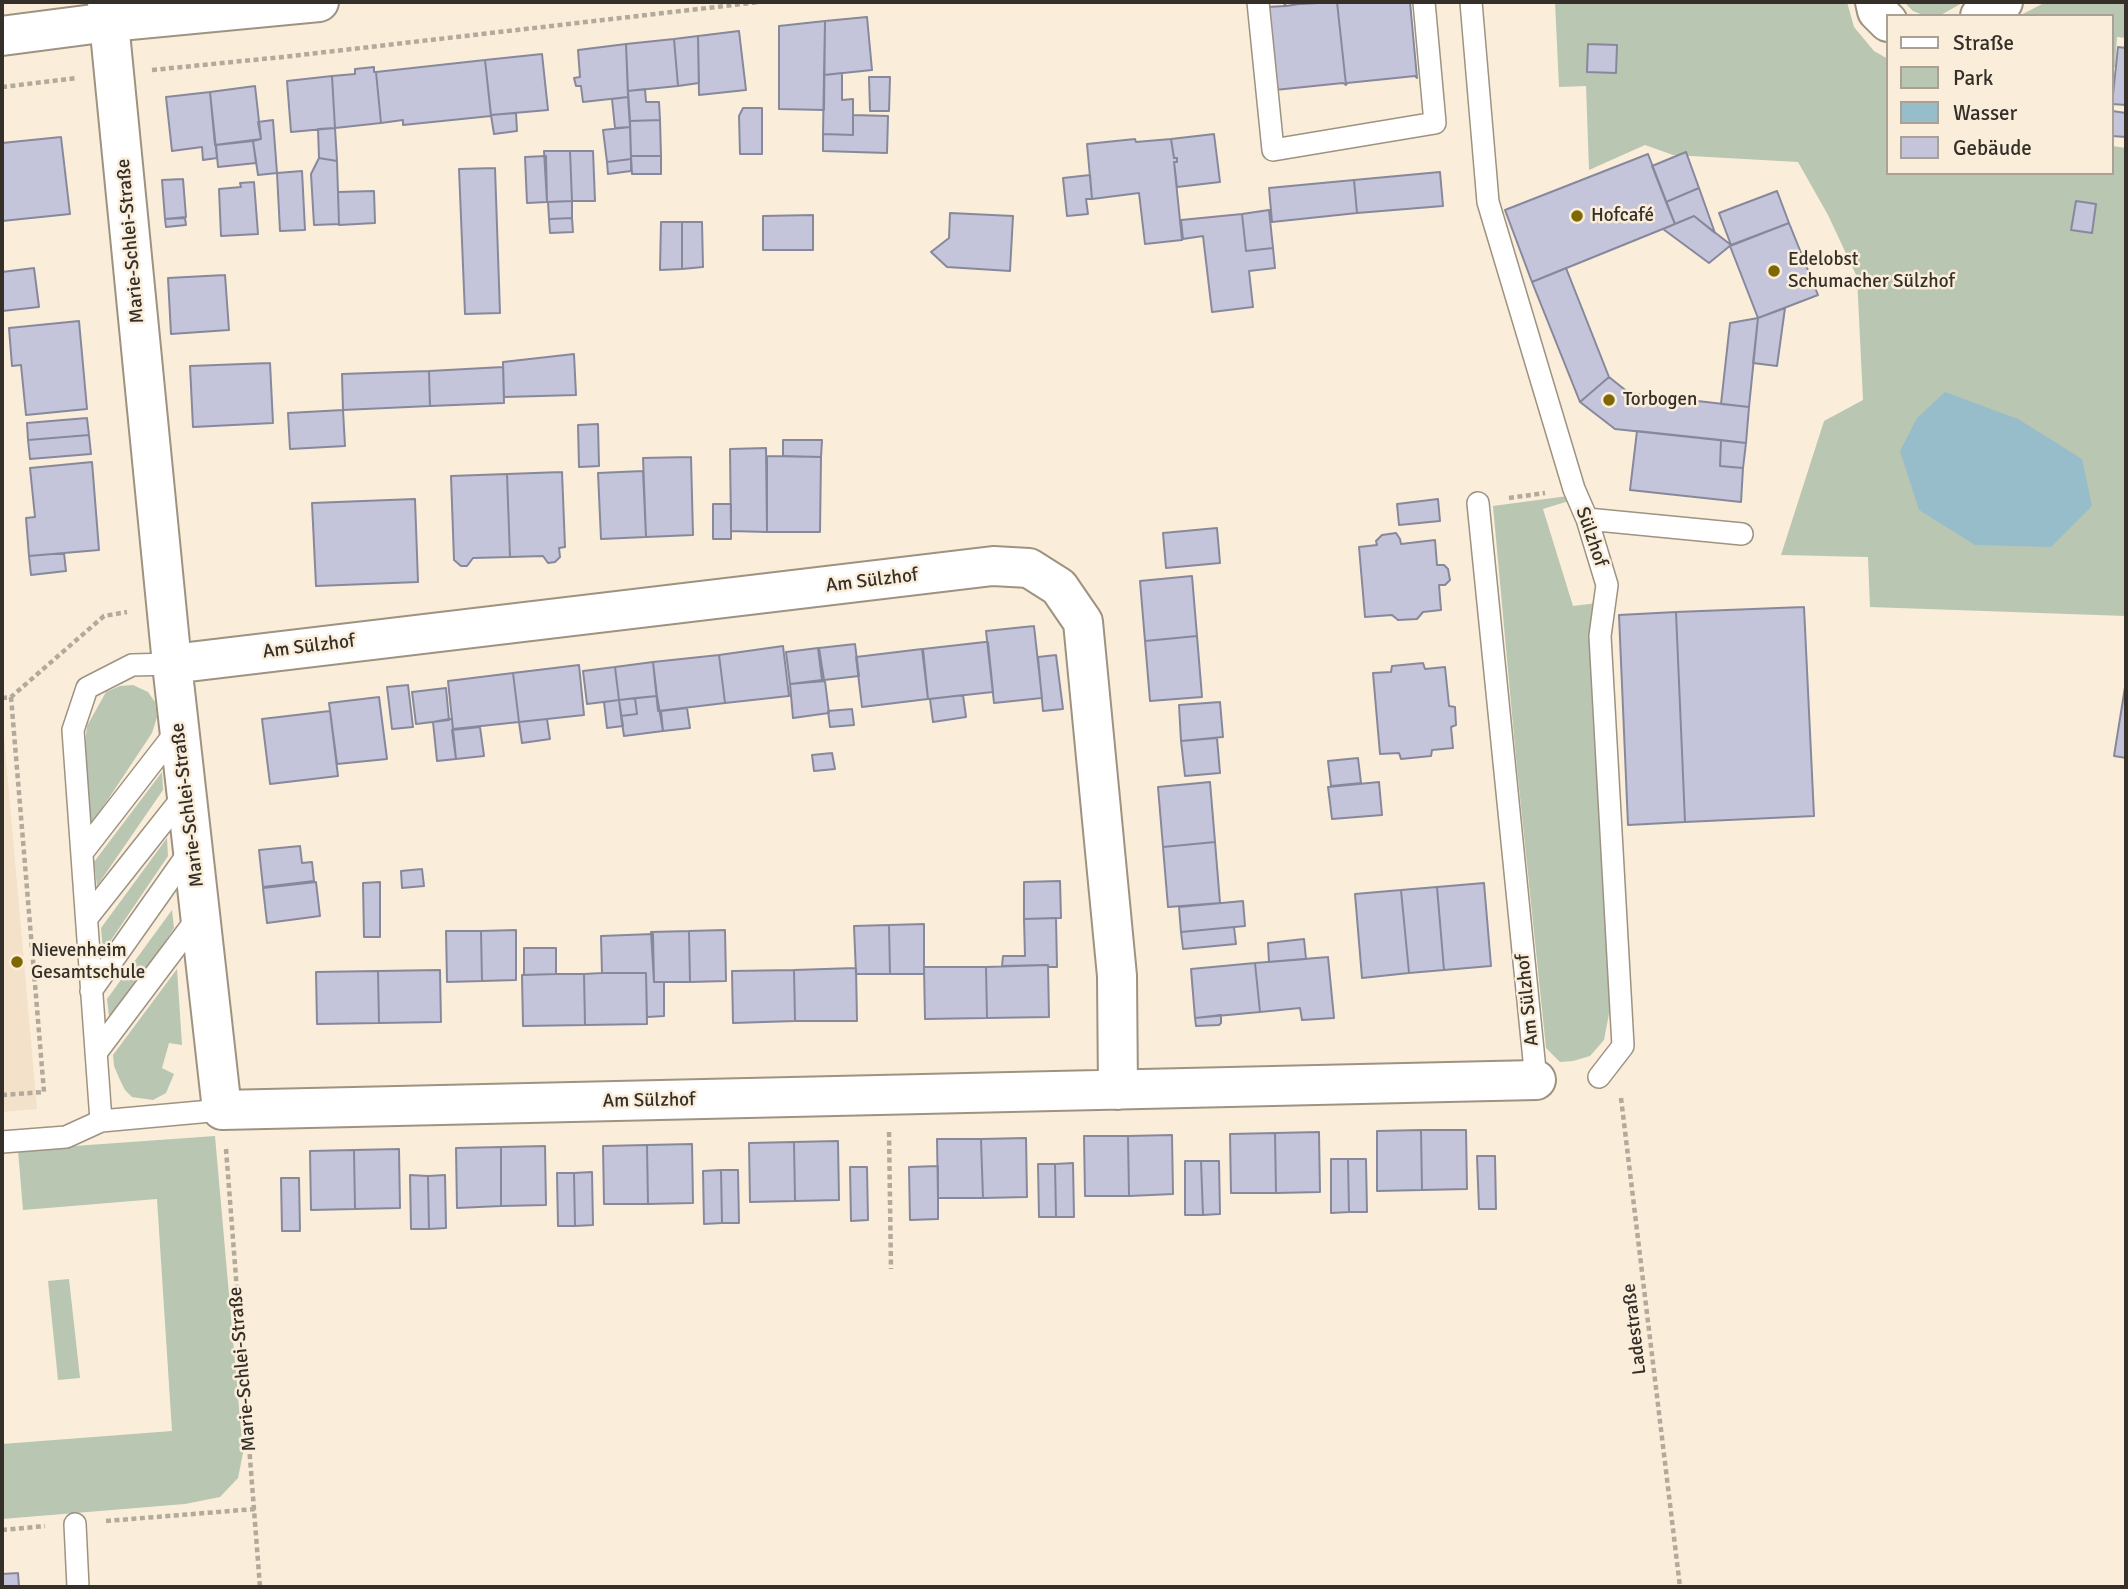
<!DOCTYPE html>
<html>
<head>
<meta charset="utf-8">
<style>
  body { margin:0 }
  #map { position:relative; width:2128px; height:1589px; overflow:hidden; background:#faedda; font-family:Signika,sans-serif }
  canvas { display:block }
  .frame { position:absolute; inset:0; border:4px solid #342f28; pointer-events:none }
  .legend { position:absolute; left:1886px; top:14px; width:228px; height:161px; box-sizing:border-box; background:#faedda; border:2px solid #aba193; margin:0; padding:9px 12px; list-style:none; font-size:21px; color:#342f28 }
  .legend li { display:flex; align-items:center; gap:14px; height:35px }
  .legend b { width:35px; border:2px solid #aba193 }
</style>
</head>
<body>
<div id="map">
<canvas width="2128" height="1589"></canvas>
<div class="frame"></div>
<ul class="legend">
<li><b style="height:9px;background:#fff"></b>Straße</li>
<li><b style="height:19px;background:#b9c6b2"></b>Park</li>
<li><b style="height:19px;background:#97bdca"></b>Wasser</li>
<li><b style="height:19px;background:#c4c5da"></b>Gebäude</li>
</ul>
</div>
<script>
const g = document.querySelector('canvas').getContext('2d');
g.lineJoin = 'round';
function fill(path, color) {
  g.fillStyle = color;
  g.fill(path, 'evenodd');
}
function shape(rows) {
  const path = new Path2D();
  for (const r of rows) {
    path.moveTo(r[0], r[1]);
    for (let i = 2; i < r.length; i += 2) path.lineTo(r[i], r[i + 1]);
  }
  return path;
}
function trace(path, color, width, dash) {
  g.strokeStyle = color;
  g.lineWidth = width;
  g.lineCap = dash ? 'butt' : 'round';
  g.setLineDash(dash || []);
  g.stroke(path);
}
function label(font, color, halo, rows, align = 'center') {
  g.font = font + ' Signika,sans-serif';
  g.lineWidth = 5;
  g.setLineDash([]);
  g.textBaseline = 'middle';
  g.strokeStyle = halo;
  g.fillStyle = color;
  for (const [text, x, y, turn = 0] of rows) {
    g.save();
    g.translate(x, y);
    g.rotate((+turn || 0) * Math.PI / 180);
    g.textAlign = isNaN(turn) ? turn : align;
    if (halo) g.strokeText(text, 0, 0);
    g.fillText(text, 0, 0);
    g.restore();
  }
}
fill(shape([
  [2,714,37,1109,2,1112]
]), '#f3e1c9');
fill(shape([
  [1555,2,1847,2,1854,27,1874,51,1888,59,1888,173,2112,173,2112,146,2126,148,2126,616,1870,607,1868,557,1781,555,1824,421,1863,400,1857,277,1828,215,1798,162,1673,155,1645,145,1589,170,1586,86,1559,87],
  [1904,2,1964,2,1939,16,1923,15,1913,11],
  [2046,2,2126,3,2126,38,2117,37,2115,67,2112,67,2112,16,2019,16],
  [1568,496,1569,501,1543,509,1573,606,1597,603,1590,648,1612,998,1604,1040,1590,1056,1573,1061,1560,1062,1546,1048,1516,758,1493,506],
  [133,685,148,692,155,702,157,717,152,733,91,825,84,754,87,726,106,692,120,686],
  [162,772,163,790,97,886,94,862],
  [167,838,168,856,103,952,101,928],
  [172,910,174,928,110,1024,107,999],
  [177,969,182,1045,169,1043,162,1068,174,1074,166,1093,153,1100,132,1097,125,1090,120,1080,114,1066,113,1055],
  [215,1136,243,1453,238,1478,220,1497,185,1504,2,1519,2,1444,172,1431,157,1199,23,1210,18,1150],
  [69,1279,80,1378,58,1380,48,1281]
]), '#b9c6b2');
fill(shape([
  [1945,392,2018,419,2082,459,2092,506,2051,547,1975,545,1919,510,1900,451,1917,418]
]), '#97bdca');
const building = shape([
  [1299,2,1300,4,1337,2,1346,85,1343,83,1275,90,1267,7,1285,6,1284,3,1286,6,1299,4,1299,2],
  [1337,2,1410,2,1417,78,1415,76,1347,83,1346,85,1337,2],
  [867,17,872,70,824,75,825,21,867,17],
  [825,21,824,110,779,109,779,26,825,21],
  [739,31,746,90,699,95,698,36,739,31],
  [698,36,699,83,678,86,674,39,698,36],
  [674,39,678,86,628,91,626,44,674,39],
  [626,44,628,97,583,102,581,86,576,86,574,78,580,77,578,50,626,44],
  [1588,44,1617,45,1616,73,1587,72,1588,44],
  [2118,47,2126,48,2126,105,2112,104,2118,47],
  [542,54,548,110,491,115,485,60,542,54],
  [485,60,491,116,403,125,403,120,381,123,376,72,485,60],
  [374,67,374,72,376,72,381,123,335,128,332,76,355,74,355,69,374,67],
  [842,73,842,100,853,99,853,135,823,134,824,75,842,73],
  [332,76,335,128,291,132,287,81,332,76],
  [869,77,890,77,889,111,870,111,869,77],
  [255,86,261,139,215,145,210,92,255,86],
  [645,89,646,102,659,102,660,120,630,121,628,91,645,89],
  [210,92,217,158,203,160,202,147,172,151,166,97,210,92],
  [628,97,630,127,615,128,612,99,628,97],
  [743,108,762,108,762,154,740,154,739,116,743,108],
  [2112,111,2126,113,2126,137,2112,136,2112,111],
  [516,113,517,131,494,134,491,115,516,113],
  [853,115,888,116,887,153,823,151,823,134,853,135,853,115],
  [273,120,277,173,258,175,253,141,261,139,258,122,273,120],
  [660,120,661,156,631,156,630,121,660,120],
  [630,127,631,159,607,162,603,130,630,127],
  [335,128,337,161,319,158,318,129,335,128],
  [1214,134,1220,182,1177,187,1174,162,1177,162,1177,158,1174,158,1171,139,1214,134],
  [61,137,70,214,2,221,2,143,61,137],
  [1135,139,1136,142,1171,139,1174,158,1177,158,1177,162,1174,162,1182,240,1145,244,1139,193,1092,199,1087,144,1135,139],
  [253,141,256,163,218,167,216,145,253,141],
  [544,151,570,151,572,201,547,202,544,151],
  [570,151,593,151,595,201,572,201,570,151],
  [1686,152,1699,188,1666,202,1652,166,1686,152],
  [1648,154,1675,224,1532,282,1505,210,1648,154],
  [546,156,547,202,527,203,525,157,546,156],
  [631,156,661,156,661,174,632,174,631,156],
  [319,158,337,161,339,224,314,225,311,174,319,158],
  [631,159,631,171,608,174,607,162,631,159],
  [495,168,500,313,465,314,459,169,495,168],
  [302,171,305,230,280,231,277,173,302,171],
  [1440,172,1443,206,1357,213,1354,180,1440,172],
  [1090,175,1092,199,1086,199,1088,214,1067,216,1063,178,1090,175],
  [183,179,186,217,165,219,162,180,183,179],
  [1354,180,1357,213,1272,222,1269,188,1354,180],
  [254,182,258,234,221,236,219,189,241,187,240,183,254,182],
  [1699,188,1715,233,1694,216,1675,224,1666,202,1699,188],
  [374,191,375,223,339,225,338,192,374,191],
  [1777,191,1789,223,1731,245,1719,213,1777,191],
  [572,201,572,218,549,219,548,202,572,201],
  [2076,201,2096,204,2092,233,2071,230,2076,201],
  [1269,210,1273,248,1246,251,1242,214,1269,210],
  [950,213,1013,216,1010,271,947,267,931,252,949,238,950,213],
  [1242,214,1246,251,1273,248,1275,268,1249,271,1253,307,1212,312,1203,236,1183,239,1181,220,1242,214],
  [813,215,813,250,763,250,763,216,813,215],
  [1694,216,1731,245,1709,263,1663,229,1694,216],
  [185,218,186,225,166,227,165,219,185,218],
  [572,218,573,232,550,233,549,219,572,218],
  [661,222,682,222,682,269,660,270,661,222],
  [682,222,702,222,703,267,682,269,682,222],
  [1789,223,1818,295,1758,318,1730,246,1789,223],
  [34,268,39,307,2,311,2,272,34,268],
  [1566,268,1609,377,1580,402,1532,282,1566,268],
  [225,275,229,330,171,334,168,278,225,275],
  [1785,308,1777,366,1753,363,1758,318,1785,308],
  [1758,318,1749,407,1721,404,1730,323,1758,318],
  [79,321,87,409,26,415,21,365,12,366,9,328,79,321],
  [574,354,576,395,504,397,503,362,574,354],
  [270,363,273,423,193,427,190,366,270,363],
  [503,367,504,403,430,406,429,371,503,367],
  [429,371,430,406,343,410,342,374,429,371],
  [1609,377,1629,393,1749,407,1746,443,1615,429,1580,402,1609,377],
  [343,410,345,446,290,449,288,413,343,410],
  [87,418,89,435,28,440,27,423,87,418],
  [598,424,599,466,579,467,578,425,598,424],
  [1637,431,1721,440,1720,466,1743,468,1741,502,1630,490,1637,431],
  [89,435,91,454,30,459,28,440,89,435],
  [783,440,822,440,821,457,783,456,783,440],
  [1721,440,1746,443,1743,468,1720,466,1721,440],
  [766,448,767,532,731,531,730,449,766,448],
  [767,456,821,457,820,532,767,532,767,456],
  [691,457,693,535,646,537,643,458,691,457],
  [92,462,99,550,29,556,26,518,35,517,30,468,92,462],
  [643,471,646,537,601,539,598,473,643,471],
  [562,472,565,547,559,548,560,557,555,562,548,563,543,556,510,557,507,474,562,472],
  [507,474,510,557,473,558,467,566,461,566,454,560,451,476,507,474],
  [415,499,418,582,316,586,312,503,415,499],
  [1438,499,1440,521,1399,525,1397,504,1438,499],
  [713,504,731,504,731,539,713,539,713,504],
  [1217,528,1220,563,1166,568,1163,533,1217,528],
  [1396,533,1400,539,1401,544,1435,540,1437,565,1444,565,1448,569,1450,580,1445,585,1439,585,1441,610,1423,612,1417,619,1398,620,1392,615,1365,617,1359,547,1377,545,1376,541,1382,535,1396,533],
  [64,553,66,571,31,575,29,556,64,553],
  [1192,576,1197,636,1145,641,1140,581,1192,576],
  [1804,607,1814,816,1685,822,1676,612,1804,607],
  [1676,612,1685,822,1628,825,1619,615,1676,612],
  [1034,626,1042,698,994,703,986,631,1034,626],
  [1197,636,1202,697,1150,701,1145,641,1197,636],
  [985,642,988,642,993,692,928,699,923,649,985,642],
  [855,644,859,676,824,680,819,648,855,644],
  [783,646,789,696,725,703,719,655,783,646],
  [818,648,822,680,790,684,786,652,818,648],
  [922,649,928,699,862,707,856,657,922,649],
  [719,655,725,703,658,711,653,662,719,655],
  [1056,655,1063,709,1043,711,1038,657,1056,655],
  [653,662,657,696,619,700,615,667,653,662],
  [1423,663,1425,669,1445,667,1449,706,1455,707,1456,725,1451,727,1453,748,1432,750,1431,756,1401,759,1399,753,1380,754,1373,673,1391,672,1392,666,1423,663],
  [579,665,584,715,519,722,513,673,579,665],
  [615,667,619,700,587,704,583,671,615,667],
  [513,673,519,722,453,729,448,681,513,673],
  [825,681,829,713,793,718,790,684,825,681],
  [2126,681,2126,758,2114,756,2126,681],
  [408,685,413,727,392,729,387,687,408,685],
  [446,688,449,720,416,724,412,692,446,688],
  [963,695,966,717,933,722,930,699,963,695],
  [657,696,663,731,624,736,621,716,637,714,635,698,657,696],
  [379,697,387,759,337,764,329,703,379,697],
  [635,698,637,714,621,716,619,700,635,698],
  [619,700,623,726,607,728,604,702,619,700],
  [1220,702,1223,737,1181,741,1179,705,1220,702],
  [687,708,690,728,663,731,661,711,687,708],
  [852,709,854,725,830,727,828,711,852,709],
  [330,711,338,776,270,784,262,719,330,711],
  [449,719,452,719,456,759,437,761,433,722,449,719],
  [547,719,550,739,522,743,519,722,547,719],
  [480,727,484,756,456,759,452,730,480,727],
  [1217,738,1220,773,1185,776,1181,741,1217,738],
  [832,753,835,769,814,771,812,755,832,753],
  [1358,758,1361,783,1331,786,1328,761,1358,758],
  [1210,782,1215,842,1163,847,1158,787,1210,782],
  [1379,782,1382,815,1332,819,1328,787,1379,782],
  [1215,842,1220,903,1168,907,1163,847,1215,842],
  [300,846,302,863,312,862,314,881,263,887,259,850,300,846],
  [422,869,424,886,402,888,401,871,422,869],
  [1060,881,1061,918,1024,919,1024,882,1060,881],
  [316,882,320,916,267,923,263,888,316,882],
  [380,882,380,937,364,937,363,883,380,882],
  [1484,883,1491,966,1444,970,1437,887,1484,883],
  [1437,887,1444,970,1409,973,1401,890,1437,887],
  [1401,890,1409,973,1362,978,1355,894,1401,890],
  [1243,901,1245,926,1181,932,1179,907,1243,901],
  [1056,918,1057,967,1048,967,1048,965,1045,965,1002,966,1003,956,1025,956,1024,919,1056,918],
  [924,924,924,974,890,974,889,925,924,924],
  [889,925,890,974,856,974,854,926,889,925],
  [1234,927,1236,944,1183,949,1181,932,1234,927],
  [516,930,516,980,482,981,481,931,516,930],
  [725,930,726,981,690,982,689,931,725,930],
  [446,931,481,931,482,981,447,982,446,931],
  [689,931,690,982,654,982,651,932,689,931],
  [653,934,654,982,664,982,664,1016,647,1017,646,973,602,973,601,936,653,934],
  [1304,939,1306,959,1269,962,1268,943,1304,939],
  [524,948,556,948,556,974,524,975,524,948],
  [1328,957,1334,1018,1302,1020,1300,1008,1260,1012,1255,963,1328,957],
  [1255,963,1260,1012,1195,1018,1191,969,1255,963],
  [1048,965,1049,1017,987,1018,986,967,1048,965],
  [924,967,986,967,987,1018,925,1019,924,967],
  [856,968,857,1021,795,1021,794,970,856,968],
  [440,970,441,1022,379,1023,378,971,440,970],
  [794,970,795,1021,733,1023,732,971,794,970],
  [378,971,379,1023,317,1024,316,972,378,971],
  [602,973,646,973,647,1024,585,1025,584,974,602,973],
  [556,974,584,974,585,1025,523,1026,522,975,556,974],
  [1221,1015,1221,1023,1219,1025,1196,1026,1195,1018,1221,1015],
  [1421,1130,1466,1130,1467,1189,1422,1190,1421,1130],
  [1421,1130,1422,1190,1377,1191,1377,1131,1421,1130],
  [1319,1132,1320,1192,1276,1193,1275,1133,1319,1132],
  [1275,1133,1276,1193,1231,1193,1230,1134,1275,1133],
  [1172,1135,1173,1194,1129,1196,1128,1136,1172,1135],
  [1084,1136,1128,1136,1129,1196,1085,1196,1084,1136],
  [1026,1138,1027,1197,983,1198,981,1139,1026,1138],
  [937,1139,981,1139,983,1198,938,1198,937,1139],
  [838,1141,839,1200,795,1201,794,1142,838,1141],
  [794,1142,795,1201,750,1202,749,1143,794,1142],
  [692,1144,693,1203,648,1204,647,1145,692,1144],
  [647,1145,648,1204,604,1204,603,1146,647,1145],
  [545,1146,546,1205,501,1206,501,1147,545,1146],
  [501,1147,501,1206,457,1208,456,1148,501,1147],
  [399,1149,400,1208,355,1209,354,1150,399,1149],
  [354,1150,355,1209,311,1210,310,1151,354,1150],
  [1477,1156,1495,1156,1496,1209,1479,1209,1477,1156],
  [1331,1159,1348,1159,1349,1212,1331,1213,1331,1159],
  [1348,1159,1366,1159,1367,1212,1349,1212,1348,1159],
  [1185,1161,1201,1161,1203,1215,1185,1215,1185,1161],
  [1201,1161,1219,1161,1220,1214,1203,1215,1201,1161],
  [1073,1163,1074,1217,1056,1217,1055,1164,1073,1163],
  [1038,1164,1055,1164,1056,1217,1039,1217,1038,1164],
  [938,1166,938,1219,910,1220,909,1167,938,1166],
  [850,1167,867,1167,868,1220,851,1221,850,1167],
  [721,1170,738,1170,739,1223,722,1223,721,1170],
  [721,1170,722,1223,704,1224,703,1171,721,1170],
  [592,1172,593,1225,575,1226,574,1173,592,1172],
  [557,1173,574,1173,575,1226,558,1226,557,1173],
  [410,1175,428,1176,429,1229,411,1229,410,1175],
  [445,1175,446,1228,429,1229,428,1176,445,1175],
  [281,1178,299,1178,300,1231,282,1231,281,1178],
  [18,1573,19,1587,2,1587,2,1574,18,1573]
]);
fill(building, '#c4c5da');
trace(building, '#87889b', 2);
const service = shape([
  [1258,2,1273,150,1435,123,1424,2],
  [1471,2,1488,202,1574,489,1587,519,1607,585,1600,636,1623,1046,1599,1077],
  [1478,503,1536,1080],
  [1587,519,1742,534],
  [82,853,179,728],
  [87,918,186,793],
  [91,991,192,848],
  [96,1053,199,916],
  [101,1121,73,730,87,688,132,665,172,664],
  [2,1142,66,1137,101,1121,222,1110],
  [75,1524,78,1587]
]);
const minor = shape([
  [107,2,172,664,222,1110,1536,1080],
  [1875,2,1877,11,1888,22],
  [1980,16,2003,2],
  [172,664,993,566,1029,568,1059,587,1083,622,1117,976,1118,1090]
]);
const tertiary = shape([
  [2,36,109,22,319,2]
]);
trace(service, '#9e9281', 24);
trace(minor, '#9e9281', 42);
trace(tertiary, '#9e9281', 42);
trace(shape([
  [152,70,283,57,759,2],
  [2,87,77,78],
  [1509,498,1545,493],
  [2,698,11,697,104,616,127,612],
  [2,1095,44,1092,11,697],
  [1621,1098,1680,1587],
  [889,1132,891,1269],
  [226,1149,260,1587],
  [106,1521,255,1509],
  [2,1530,45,1526]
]), '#b4aa9b', 4.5, [5, 3.5]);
trace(service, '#fff', 21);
trace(minor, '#fff', 38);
trace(tertiary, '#fff', 38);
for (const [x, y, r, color] of [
  [1577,216,7,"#806800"],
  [1774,271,7,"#806800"],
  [1609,400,7,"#806800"],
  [17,962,7,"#806800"]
]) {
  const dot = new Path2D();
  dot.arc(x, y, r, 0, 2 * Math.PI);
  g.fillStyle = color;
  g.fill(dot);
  trace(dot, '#faedda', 2.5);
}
label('19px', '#342f28', '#faedda', [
  ["Hofcafé",1591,216],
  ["Edelobst",1788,260],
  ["Schumacher Sülzhof",1788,282],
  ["Torbogen",1623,400],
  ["Nievenheim",31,951],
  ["Gesamtschule",31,973]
], 'left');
label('19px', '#342f28', '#faedda', [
  ["Marie-Schlei-Straße",131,241,-95],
  ["Sülzhof",1591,537,71],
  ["Am Sülzhof",872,581,-7],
  ["Am Sülzhof",309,647,-7],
  ["Marie-Schlei-Straße",188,805,-97],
  ["Am Sülzhof",1528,1000,-96],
  ["Am Sülzhof",649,1101,-1],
  ["Ladestraße",1635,1329,-97],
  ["Marie-Schlei-Straße",243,1369,-95]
]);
</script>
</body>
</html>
